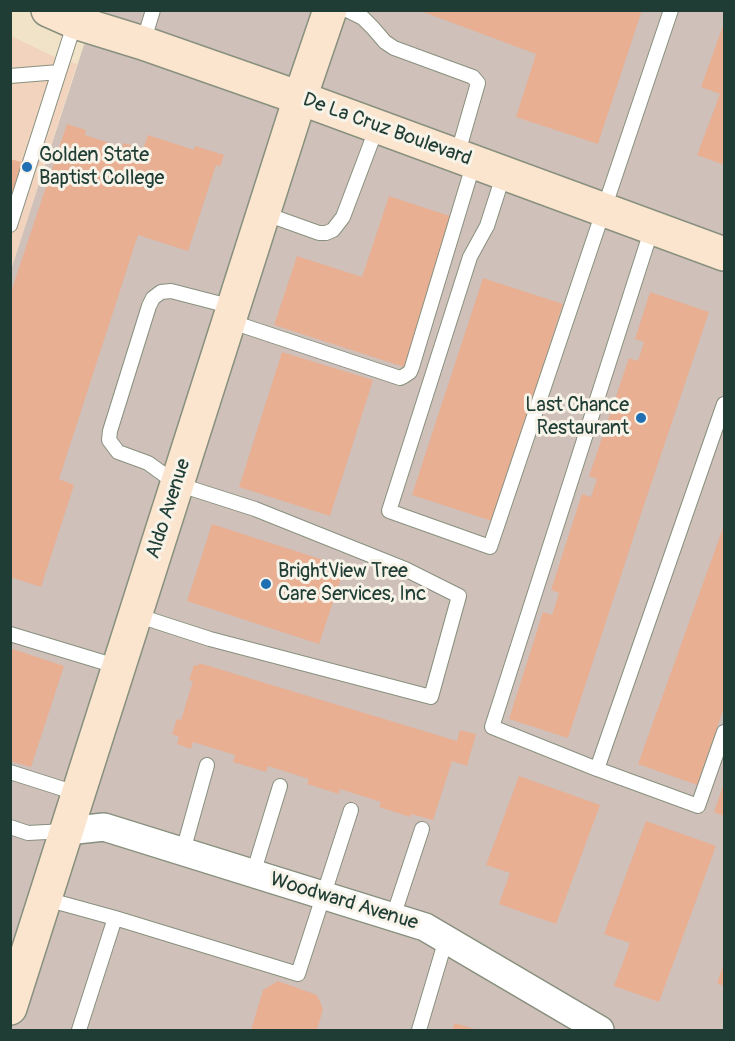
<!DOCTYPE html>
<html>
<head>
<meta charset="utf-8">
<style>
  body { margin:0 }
  #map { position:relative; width:735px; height:1041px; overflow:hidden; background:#f1e3c7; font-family:Pangolin,sans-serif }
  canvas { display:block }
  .frame { position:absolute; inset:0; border:12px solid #1f3d34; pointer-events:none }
</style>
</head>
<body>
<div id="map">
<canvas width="735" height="1041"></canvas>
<div class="frame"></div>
</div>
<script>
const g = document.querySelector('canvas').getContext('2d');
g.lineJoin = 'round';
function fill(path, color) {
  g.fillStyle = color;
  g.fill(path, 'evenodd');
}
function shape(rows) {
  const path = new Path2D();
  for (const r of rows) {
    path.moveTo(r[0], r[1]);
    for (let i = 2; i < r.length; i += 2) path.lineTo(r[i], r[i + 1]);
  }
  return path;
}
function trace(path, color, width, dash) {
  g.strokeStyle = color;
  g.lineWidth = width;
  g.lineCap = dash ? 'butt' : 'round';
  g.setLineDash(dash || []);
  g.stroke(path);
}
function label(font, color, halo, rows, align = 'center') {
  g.font = font + ' Pangolin,sans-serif';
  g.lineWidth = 6;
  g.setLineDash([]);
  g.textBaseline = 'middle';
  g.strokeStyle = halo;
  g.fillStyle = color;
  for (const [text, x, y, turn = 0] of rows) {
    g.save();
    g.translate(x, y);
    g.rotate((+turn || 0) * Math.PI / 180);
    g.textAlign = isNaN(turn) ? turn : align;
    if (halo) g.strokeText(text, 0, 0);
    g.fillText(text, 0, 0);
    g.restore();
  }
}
fill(shape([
  [11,36,55,57,77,64,11,270]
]), '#f2d4be');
fill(shape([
  [95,11,724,11,724,1030,11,1030,11,270]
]), '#cfc0ba');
fill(shape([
  [418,10,642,10,598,144,516,117,536,54],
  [724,23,724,165,697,155,720,94,701,87],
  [67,124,86,130,85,135,122,147,124,143,143,149,148,135,194,150,195,146,224,155,220,167,216,165,188,251,138,235,59,479,74,485,41,587,10,577,10,295],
  [10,159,26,163,10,208],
  [389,196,453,217,404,367,274,325,297,256,362,277],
  [483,278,563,304,492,521,412,495],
  [650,292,709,312,641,514,568,738,509,719,543,612,552,615,559,593,551,590,582,494,591,497,597,479,589,476,629,358,638,361,644,342,635,339],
  [282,352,373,380,330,516,239,487],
  [212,524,345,567,319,644,187,601],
  [724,525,724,708,697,785,638,764],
  [10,648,64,666,31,767,10,761],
  [199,663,457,741,460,730,476,734,467,766,452,761,433,820,411,814,410,817,379,807,381,802,340,789,339,794,307,784,309,779,268,766,266,772,233,762,235,755,193,742,191,749,177,744,179,737,172,734,177,719,181,720,193,681,189,680,194,665,198,666],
  [519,776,600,805,556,924,499,904,510,873,486,865],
  [724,783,724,816,714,812],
  [646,821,716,846,659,1002,614,986,630,943,604,934],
  [724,963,724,986,717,983],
  [278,981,317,995,323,1009,317,1030,251,1030,263,990],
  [455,1023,478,1030,452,1030]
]), '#e8af93');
const lane = shape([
  [347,10,363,18,373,28,385,42,394,48,473,77,478,83,457,156],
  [143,43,153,10],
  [10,76,59,72],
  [504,173,487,226,470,257,389,511,490,547,671,10],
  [263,213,319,233,326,233,333,230,343,217,377,127],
  [10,225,75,22],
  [652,228,492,727,597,769,724,404],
  [229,321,400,378,404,376,410,372,412,367,474,162],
  [136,615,210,639,431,697,459,596,405,569,255,509,177,484,148,463,118,452,109,440,110,431,149,306,153,298,161,292,171,291,233,307],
  [10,634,119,667],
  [597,769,698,806,724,732],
  [10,772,79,794],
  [10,827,28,833,65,831],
  [183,851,207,765],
  [253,874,280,786],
  [46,899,115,918,79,1030],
  [393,917,422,829],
  [115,918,298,974,351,810],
  [419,1030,446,939]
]);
const street = shape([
  [67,831,104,827,425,927,600,1030]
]);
const secondary = shape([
  [48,10,75,22,143,43,300,98,724,254],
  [10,1008,300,98,330,10]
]);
trace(lane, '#88907e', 16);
trace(street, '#88907e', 30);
trace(secondary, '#88907e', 36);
trace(lane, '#fff', 14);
trace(street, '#fff', 27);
trace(secondary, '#fce5cf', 33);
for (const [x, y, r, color] of [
  [27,167,6,"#1f6fb2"],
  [641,418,6,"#1f6fb2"],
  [266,584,6,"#1f6fb2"]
]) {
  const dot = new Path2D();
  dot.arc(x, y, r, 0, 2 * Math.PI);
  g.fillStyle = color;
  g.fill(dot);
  trace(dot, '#f7f3e8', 2);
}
label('20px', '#1f3d34', '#f7f3e8', [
  ["De La Cruz Boulevard",387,130,20],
  ["Aldo Avenue",169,509,-72],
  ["Woodward Avenue",344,902,17]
]);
label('20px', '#1f3d34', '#f7f3e8', [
  ["Golden State",39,156],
  ["Baptist College",39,179],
  ["Last Chance",629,406,"right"],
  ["Restaurant",629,429,"right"],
  ["BrightView Tree",278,572],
  ["Care Services, Inc",278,595]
], 'left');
</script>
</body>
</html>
